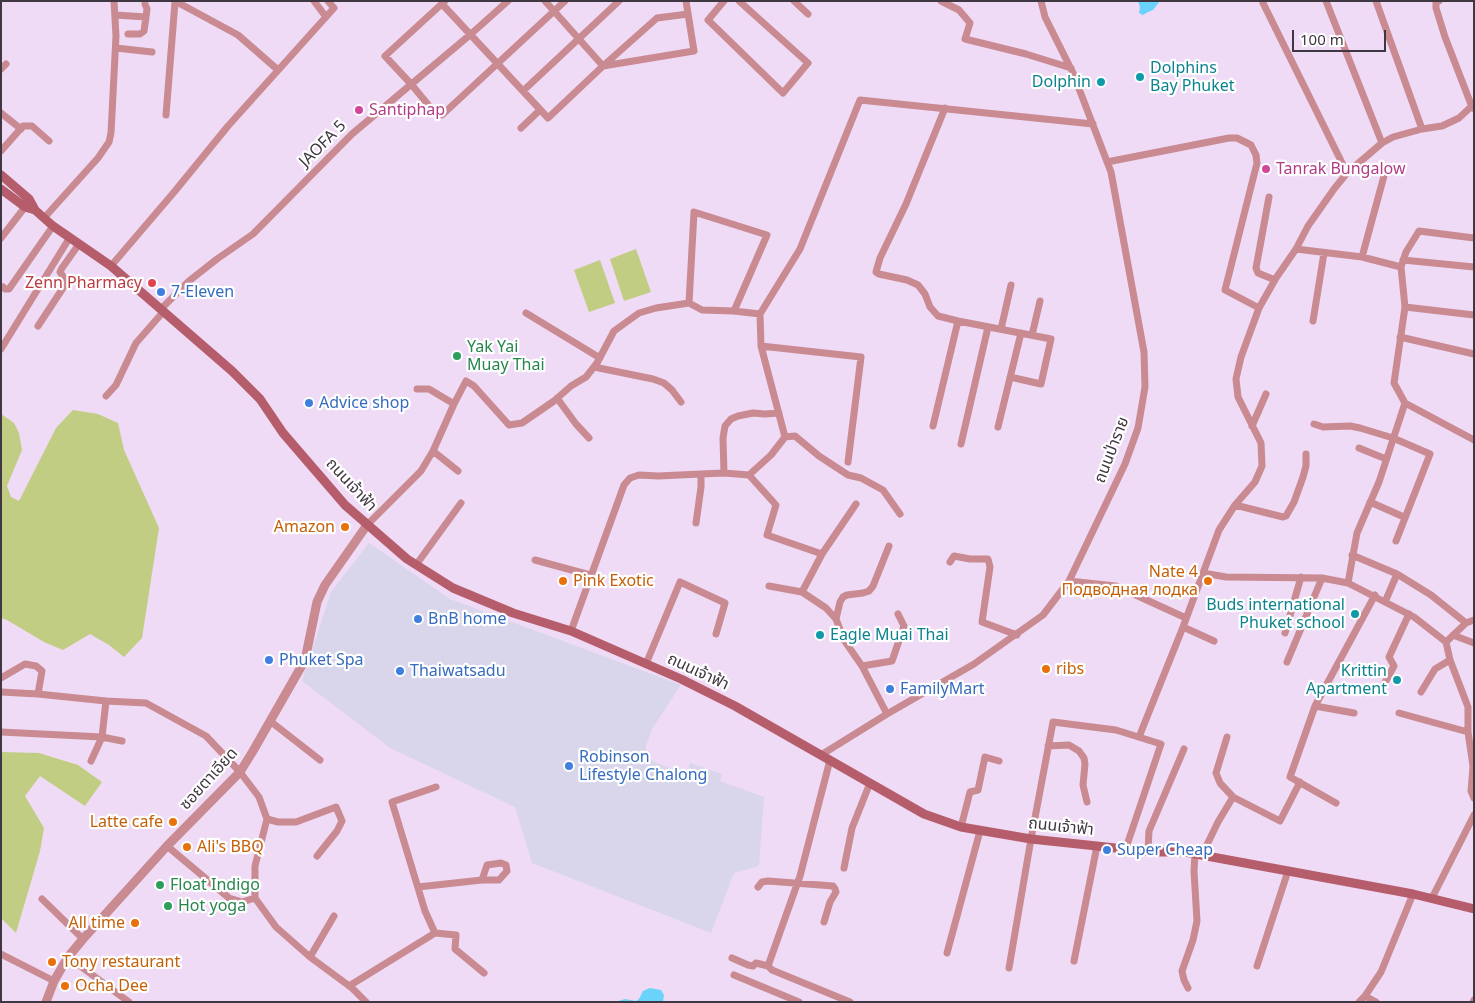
<!DOCTYPE html>
<html>
<head>
<meta charset="utf-8">
<style>
  body { margin:0 }
  #map { position:relative; width:1475px; height:1003px; overflow:hidden; background:#efdbf5; font-family:"Noto Sans",sans-serif }
  canvas { display:block }
  .frame { position:absolute; inset:0; border:2px solid #3f3741; pointer-events:none }
  .scale { position:absolute; left:1292px; top:30px; width:94px; height:22px; box-sizing:border-box; border:2px solid #3f3741; border-top:0; padding-left:6px; font-size:15px; line-height:18px; white-space:nowrap; color:#3f3741; -webkit-text-stroke:4px #fff; paint-order:stroke }
</style>
</head>
<body>
<div id="map">
<canvas width="1475" height="1003"></canvas>
<div class="frame"></div>
<div class="scale">100 m</div>
</div>
<script>
const g = document.querySelector('canvas').getContext('2d');
g.lineJoin = 'round';
function fill(path, color) {
  g.fillStyle = color;
  g.fill(path, 'evenodd');
}
function shape(rows) {
  const path = new Path2D();
  for (const r of rows) {
    path.moveTo(r[0], r[1]);
    for (let i = 2; i < r.length; i += 2) path.lineTo(r[i], r[i + 1]);
  }
  return path;
}
function trace(path, color, width, dash) {
  g.strokeStyle = color;
  g.lineWidth = width;
  g.lineCap = dash ? 'butt' : 'round';
  g.setLineDash(dash || []);
  g.stroke(path);
}
function label(font, color, halo, rows, align = 'center') {
  g.font = font + ' "Noto Sans","Noto Sans Thai",sans-serif';
  g.lineWidth = 4.5;
  g.setLineDash([]);
  g.textBaseline = 'middle';
  g.strokeStyle = halo;
  g.fillStyle = color;
  for (const [text, x, y, turn = 0] of rows) {
    g.save();
    g.translate(x, y);
    g.rotate((+turn || 0) * Math.PI / 180);
    g.textAlign = isNaN(turn) ? turn : align;
    if (halo) g.strokeText(text, 0, 0);
    g.fillText(text, 0, 0);
    g.restore();
  }
}
fill(shape([
  [369,543,450,599,681,685,652,729,646,746,646,751,650,758,654,762,686,774,690,763,722,774,720,781,764,797,759,866,734,873,711,933,532,863,515,807,390,748,302,681,331,592]
]), '#d9d6ec');
fill(shape([
  [636,249,651,292,624,301,610,259],
  [600,260,615,303,589,312,574,270],
  [73,410,98,414,118,423,124,450,159,528,142,638,124,657,109,645,90,634,63,650,44,642,7,620,1,618,1,414,14,423,19,433,22,450,7,486,11,497,19,501,56,428],
  [1,752,39,753,78,765,102,782,85,806,40,776,25,796,44,828,40,851,16,933,1,918]
]), '#c1cd83');
fill(shape([
  [1138,1,1160,1,1153,10,1148,12,1143,15,1139,13,1140,7],
  [650,988,661,990,664,995,663,1002,615,1002,625,999,636,1001,639,999,643,991]
]), '#6ad3fa');
trace(shape([
  [175,1,238,35,278,70],
  [314,1,326,17],
  [445,1,385,56,411,84,435,113,442,115,565,1],
  [545,1,603,66,657,18,688,14],
  [724,1,708,20,783,93,808,63,739,1],
  [794,1,808,14],
  [941,1,959,10,970,23,965,39,1026,54,1071,68],
  [1326,1,1382,143],
  [1376,1,1422,129],
  [1439,1,1436,2,1436,8,1445,37,1472,107,1473,108],
  [1263,3,1347,173],
  [145,4,147,9,146,17],
  [442,4,548,118,603,66,694,51,686,1],
  [115,15,146,17,144,31,140,34,128,34],
  [116,48,152,52],
  [1,69,6,64],
  [523,91,619,1],
  [945,108,906,204,880,258,876,272,879,274,907,280,918,285,925,294,930,307,938,316,958,321,1051,339,1041,384,1010,377],
  [1,113,21,129],
  [166,115,175,2],
  [521,128,540,110],
  [1,151,23,126,32,126,49,141],
  [1107,162,1229,138,1237,138,1251,145,1256,155,1257,163,1225,290,1259,308],
  [1269,197,1256,268,1258,273,1275,280],
  [44,218,98,158,109,142,111,133,116,36,114,1],
  [1,238,25,207],
  [1296,249,1362,257,1401,267],
  [1362,257,1384,176],
  [1403,260,1474,267],
  [111,266,175,191,228,126,334,8,328,1],
  [3,287,5,289,9,289,53,226],
  [689,303,694,212,767,235,734,311],
  [1405,307,1474,315],
  [161,309,189,281,217,259,253,234,352,134,471,34,508,1],
  [526,313,600,358],
  [1313,321,1324,253],
  [38,326,65,285,66,281,60,272,62,268,79,244],
  [1001,329,1011,285],
  [1032,335,1040,301],
  [1400,337,1474,354],
  [761,346,861,357,848,462],
  [1,349,70,237],
  [594,367,653,379,664,383,672,390,681,402],
  [417,389,429,389,454,404],
  [106,396,116,385,136,343,164,311],
  [557,398,576,424,589,438],
  [1405,403,1474,440],
  [1314,424,1323,427,1350,426,1360,428,1393,438,1430,454,1396,541],
  [933,426,958,321],
  [1252,426,1266,394],
  [998,427,1021,333],
  [785,437,795,436,819,456,848,475,861,478,883,490,900,514],
  [961,444,988,327],
  [1359,448,1386,459],
  [433,451,458,471],
  [724,473,723,438,725,426,731,419,738,416,753,413,765,414,779,413],
  [749,475,771,455,785,437,761,346,760,314,800,249,860,100,1093,124],
  [1370,502,1404,517],
  [1235,505,1283,517,1286,516,1294,502,1303,477,1306,466,1306,454],
  [696,523,701,487,701,474,724,473,749,475,776,505,767,535,822,554],
  [367,525,421,471,433,451,454,404,466,381,474,386,509,425,522,423,554,401,571,386,586,377,597,363,614,331,639,313,656,308,689,303,702,310,734,311,760,314],
  [1352,555,1397,574,1431,595,1466,623],
  [535,560,590,575],
  [950,562,954,556,970,559,988,559,990,567,982,622,1017,635],
  [416,565,461,503],
  [1203,573,1226,577,1322,578,1348,583,1414,617,1446,642,1450,660,1468,707,1468,732,1473,766,1471,791,1474,798],
  [1069,581,1116,586,1186,618],
  [1348,583,1357,533,1379,482,1405,403,1394,383,1405,307,1401,267,1406,252,1419,231,1474,238],
  [769,586,802,592,826,608,836,619,844,640,862,666,887,714],
  [802,592,822,554,856,504],
  [1385,602,1397,574],
  [836,619,840,602,843,597,847,595,863,593,869,591,873,586,889,546],
  [1183,627,1214,641],
  [571,631,624,485,630,478,639,475,658,476,701,474],
  [1285,633,1301,577],
  [1453,635,1474,643],
  [1446,642,1466,623,1474,620],
  [1287,662,1322,578],
  [646,664,680,582,725,603,716,634],
  [862,666,892,661,904,626,898,614],
  [1,678,25,664,36,666,42,671,38,694],
  [1383,686,1394,666,1389,657,1409,614],
  [1,692,38,694,106,701,146,703,206,736,240,772,259,797,267,819,255,866,255,898,276,927,310,957,352,988,366,1002],
  [1421,692,1435,669,1450,660],
  [1315,706,1354,713],
  [1399,713,1468,732],
  [270,721,320,760],
  [1,732,102,737,122,741],
  [1139,737,1183,627,1219,530,1235,505,1255,482,1262,466,1261,443,1238,397,1236,379,1241,357,1259,308,1276,278,1296,249,1308,226,1334,189,1347,173,1382,143,1393,137,1422,129,1442,126,1459,118,1474,104],
  [1227,737,1216,773,1220,783,1233,797,1280,821,1300,782],
  [1048,746,1069,745,1079,751,1084,758,1085,764,1083,785,1087,802],
  [821,755,887,714,974,664,1043,615,1069,581,1125,464,1138,428,1145,387,1144,352,1111,172,1073,73,1045,17,1041,1],
  [830,760,800,876,768,966,772,970,850,1002],
  [91,761,102,737,106,701],
  [1336,803,1290,777,1315,706,1375,595],
  [267,819,278,822,296,822,336,807,342,821,337,831,317,856],
  [961,827,970,792,978,790,985,757,999,761],
  [167,846,229,898,242,902,255,898],
  [1148,851,1149,831,1184,749],
  [1202,855,1218,822,1233,797],
  [844,868,852,828,870,783],
  [418,887,482,880,487,865,501,863,506,865,507,871,499,880,482,880],
  [758,887,762,882,768,881,833,886,835,889,836,892,830,902,824,922],
  [1432,898,1474,815],
  [42,899,83,939],
  [435,933,456,935,455,949,484,973],
  [947,953,980,831],
  [1,954,54,981],
  [68,957,129,1002],
  [310,957,334,916],
  [732,958,748,965,753,966,756,963,768,966],
  [1074,961,1097,846],
  [1257,966,1288,871],
  [1009,968,1031,839,1053,722,1116,730,1161,744,1126,848],
  [734,975,799,1002],
  [349,986,435,933,425,911,392,802,436,787],
  [1188,988,1184,980,1182,971,1193,940,1197,921,1194,871,1195,854],
  [1365,996,1376,1002],
  [1359,1002,1365,996,1381,972,1413,894],
  [1473,1002,1474,1000]
]), '#c98a92', 7);
trace(shape([
  [46,1002,54,981,68,957,83,939,167,846,240,772,253,751,305,660,317,602,325,585,367,525]
]), '#c98a92', 9);
trace(shape([
  [1,175,29,199,35,210,53,226,111,266,232,371,260,399,283,433,345,505,407,559,453,588,513,613,571,631,681,679,735,706,924,814,961,827,1031,839,1153,852,1185,852,1413,894,1474,909],
  [1,189,25,207,35,210]
]), '#b65d6c', 9);
for (const [x, y, r, color] of [
  [1140,77,5,"#0f9aa8"],
  [1101,82,5,"#0f9aa8"],
  [359,110,5,"#d1479c"],
  [1266,169,5,"#d1479c"],
  [152,283,5,"#e0444e"],
  [161,292,5,"#3f7fe0"],
  [457,356,5,"#2e9e5b"],
  [309,403,5,"#3f7fe0"],
  [345,527,5,"#e8710a"],
  [563,581,5,"#e8710a"],
  [1208,581,5,"#e8710a"],
  [1355,614,5,"#0f9aa8"],
  [418,619,5,"#3f7fe0"],
  [820,635,5,"#0f9aa8"],
  [269,660,5,"#3f7fe0"],
  [1046,669,5,"#e8710a"],
  [400,671,5,"#3f7fe0"],
  [1397,680,5,"#0f9aa8"],
  [890,689,5,"#3f7fe0"],
  [569,766,5,"#3f7fe0"],
  [173,822,5,"#e8710a"],
  [187,847,5,"#e8710a"],
  [1107,850,5,"#3f7fe0"],
  [160,885,5,"#2e9e5b"],
  [168,906,5,"#2e9e5b"],
  [135,923,5,"#e8710a"],
  [52,962,5,"#e8710a"],
  [65,986,5,"#e8710a"]
]) {
  const dot = new Path2D();
  dot.arc(x, y, r, 0, 2 * Math.PI);
  g.fillStyle = color;
  g.fill(dot);
  trace(dot, '#fff', 2);
}
label('16px', '#0d838f', '#fff', [
  ["Dolphins",1150,68,"left"],
  ["Bay Phuket",1150,86,"left"],
  ["Dolphin",1091,82],
  ["Buds international",1345,605],
  ["Phuket school",1345,623],
  ["Eagle Muai Thai",830,635,"left"],
  ["Krittin",1387,671],
  ["Apartment",1387,689]
], 'right');
label('16px', '#b23c85', '#fff', [
  ["Santiphap",369,110],
  ["Tanrak Bungalow",1276,169]
], 'left');
label('16px', '#3f3741', '#fff', [
  ["JAOFA 5",323,144,-45],
  ["ถนนป่าราย",1112,450,-69],
  ["ถนนเจ้าฟ้า",351,485,47],
  ["ถนนเจ้าฟ้า",698,672,25],
  ["ซอยตาเอียด",209,779,-48],
  ["ถนนเจ้าฟ้า",1061,827,6]
]);
label('16px', '#be3a42', '#fff', [
  ["Zenn Pharmacy",142,283]
], 'right');
label('16px', '#366cbe', '#fff', [
  ["7-Eleven",171,292],
  ["Advice shop",319,403],
  ["BnB home",428,619],
  ["Phuket Spa",279,660],
  ["Thaiwatsadu",410,671],
  ["FamilyMart",900,689],
  ["Robinson",579,757],
  ["Lifestyle Chalong",579,775],
  ["Super Cheap",1117,850]
], 'left');
label('16px', '#27864d', '#fff', [
  ["Yak Yai",467,347],
  ["Muay Thai",467,365],
  ["Float Indigo",170,885],
  ["Hot yoga",178,906]
], 'left');
label('16px', '#c56008', '#fff', [
  ["Amazon",335,527,"right"],
  ["Nate 4",1198,572,"right"],
  ["Подводная лодка",1198,590,"right"],
  ["Pink Exotic",573,581],
  ["ribs",1056,669],
  ["Latte cafe",163,822,"right"],
  ["Ali's BBQ",197,847],
  ["All time",125,923,"right"],
  ["Tony restaurant",62,962],
  ["Ocha Dee",75,986]
], 'left');
</script>
</body>
</html>
